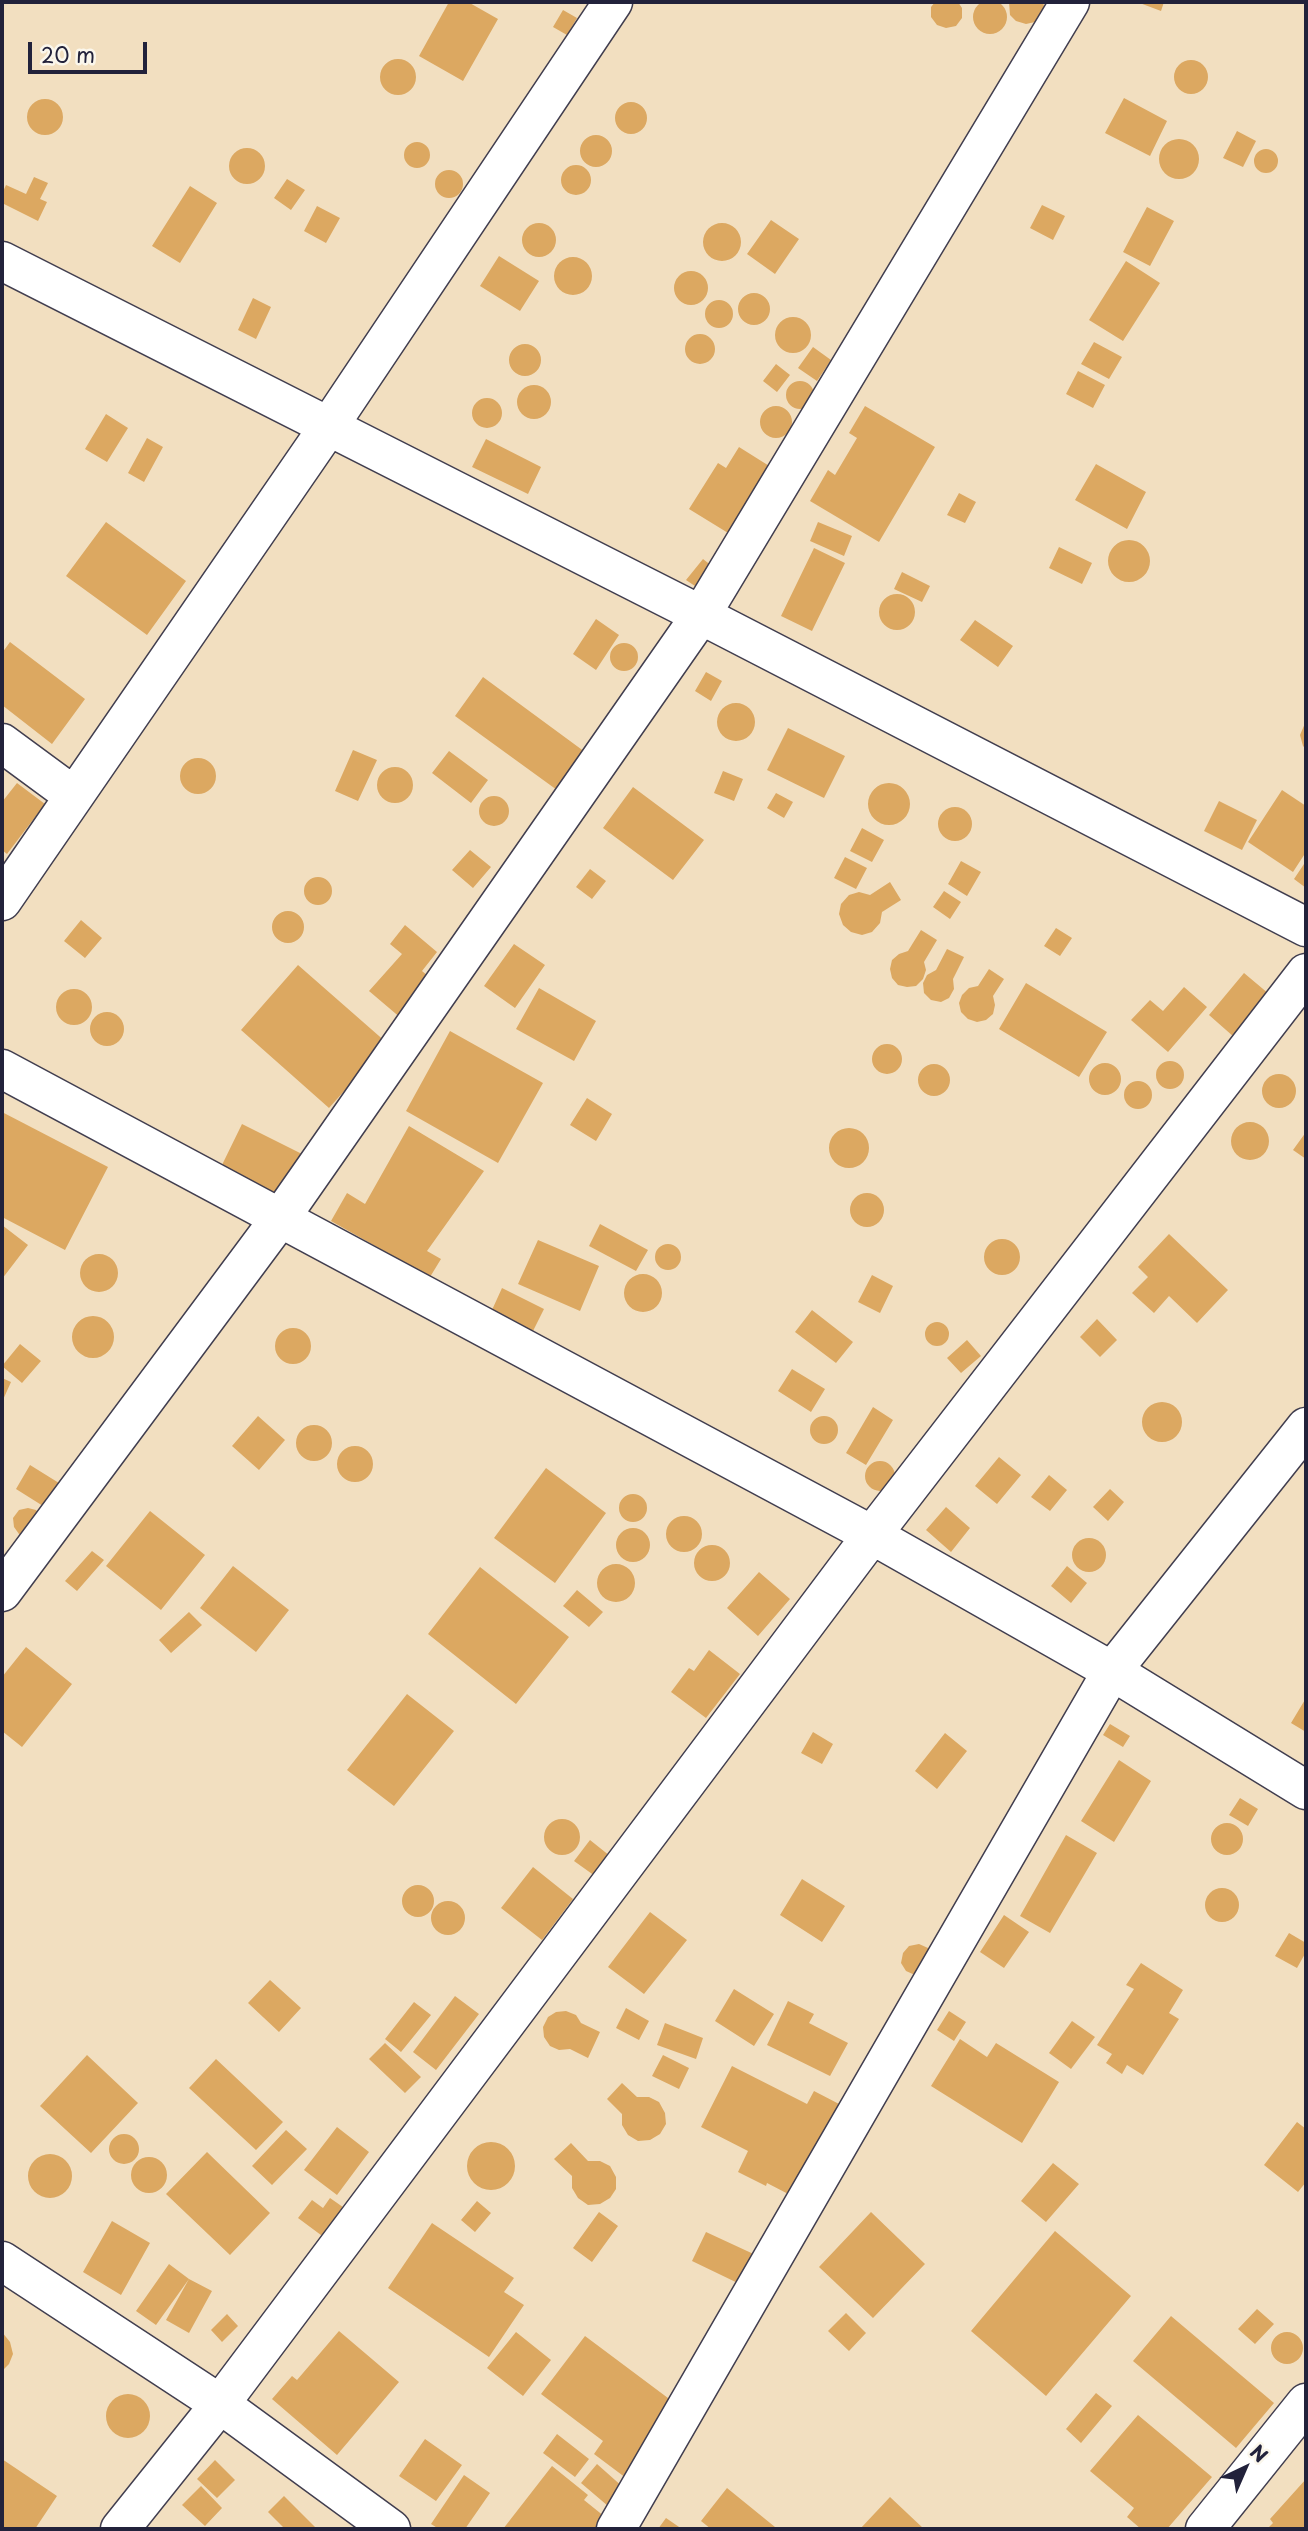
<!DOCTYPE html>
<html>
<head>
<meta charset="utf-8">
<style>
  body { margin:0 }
  #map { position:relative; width:1308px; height:2531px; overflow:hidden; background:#f2dfc0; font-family:"Playpen Sans",sans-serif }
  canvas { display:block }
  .frame { position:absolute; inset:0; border:4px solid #22223b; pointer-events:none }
  .north { position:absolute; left:1210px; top:2433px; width:70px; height:70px; -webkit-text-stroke:5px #fbf7ec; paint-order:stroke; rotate:44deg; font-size:19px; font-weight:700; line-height:28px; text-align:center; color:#22223b }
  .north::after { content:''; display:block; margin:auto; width:24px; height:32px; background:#22223b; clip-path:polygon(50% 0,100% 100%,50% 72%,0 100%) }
  .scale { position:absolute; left:28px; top:42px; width:119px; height:32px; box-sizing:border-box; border:4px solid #22223b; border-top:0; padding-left:9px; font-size:21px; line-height:24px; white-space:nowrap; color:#22223b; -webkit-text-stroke:5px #fbf7ec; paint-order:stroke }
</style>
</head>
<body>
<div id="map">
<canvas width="1308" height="2531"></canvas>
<div class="frame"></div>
<div class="north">N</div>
<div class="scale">20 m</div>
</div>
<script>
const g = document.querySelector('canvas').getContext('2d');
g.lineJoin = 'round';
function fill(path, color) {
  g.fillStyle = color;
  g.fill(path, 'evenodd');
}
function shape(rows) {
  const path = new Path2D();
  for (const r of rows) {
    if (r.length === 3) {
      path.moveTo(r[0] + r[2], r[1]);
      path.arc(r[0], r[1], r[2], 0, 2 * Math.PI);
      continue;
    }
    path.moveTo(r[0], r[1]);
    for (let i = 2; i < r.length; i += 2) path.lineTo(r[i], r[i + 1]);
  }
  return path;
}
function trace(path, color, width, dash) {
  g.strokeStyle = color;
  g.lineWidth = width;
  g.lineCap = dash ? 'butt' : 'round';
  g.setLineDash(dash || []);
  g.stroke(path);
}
fill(shape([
  [990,17,17],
  [449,2,468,2,498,19,463,81,419,56],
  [935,2,958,2,962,8,962,18,956,26,946,28,937,25,931,17,931,7],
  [1009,2,1043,2,1044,6,1041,15,1035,22,1026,24,1016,21,1010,15],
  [1137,2,1164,2,1161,11],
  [563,10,577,18,567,35,553,27],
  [398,77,18],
  [1191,77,17],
  [1124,98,1167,121,1150,156,1105,133],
  [45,117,18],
  [631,118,16],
  [1237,131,1256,141,1243,167,1223,158],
  [596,151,16],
  [1179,159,20],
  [417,155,13],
  [247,166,18],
  [1266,161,12],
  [576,180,15],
  [449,184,14],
  [34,177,48,183,40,199,47,202,38,221,2,203,2,194,6,185,26,194],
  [287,179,305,190,291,210,274,198],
  [190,186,217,203,180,263,152,246],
  [1042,205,1065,216,1053,240,1030,228],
  [317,206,340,218,326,243,304,231],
  [1147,207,1174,221,1150,266,1123,252],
  [771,220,799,239,775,274,747,254],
  [539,240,17],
  [722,242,19],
  [499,256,539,281,520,311,480,286],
  [573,276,19],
  [1126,261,1160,283,1123,341,1089,320],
  [691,288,17],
  [754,309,16],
  [253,298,271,307,256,339,238,330],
  [719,314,14],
  [793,335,18],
  [700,349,15],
  [1094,342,1122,357,1109,379,1081,364],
  [525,360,16],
  [813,347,831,360,817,381,798,368],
  [776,364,790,375,777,392,763,381],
  [1078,371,1105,385,1093,408,1066,394],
  [800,395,14],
  [534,402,17],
  [487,413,15],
  [776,422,16],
  [865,406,935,447,879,542,810,501,828,470,835,475,857,438,849,433],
  [106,414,128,428,107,462,85,449],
  [147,438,163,447,144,482,128,473],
  [486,439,541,467,528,494,472,467],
  [739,447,774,469,733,536,689,509,718,463,726,468],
  [1096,464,1146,492,1127,529,1075,500],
  [959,493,976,502,965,523,947,515],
  [106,522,186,581,147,635,66,576],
  [818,522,852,536,844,556,810,541],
  [1129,561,21],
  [1059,547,1092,563,1082,584,1049,568],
  [814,548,845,563,812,631,781,616],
  [703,559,717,570,701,590,686,580],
  [902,572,930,586,922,602,894,589],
  [897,612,18],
  [596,619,619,635,596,670,573,654],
  [975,620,1013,646,998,667,960,640],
  [10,642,85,699,52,744,2,705,2,653],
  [624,657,14],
  [706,672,722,681,711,701,695,691],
  [483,677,585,752,557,790,455,716],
  [736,722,19],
  [1306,721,1306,749,1303,746,1300,735],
  [788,728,845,756,824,798,767,770],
  [353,750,377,760,358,801,335,791],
  [449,751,488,780,471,803,432,773],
  [198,776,18],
  [395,785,18],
  [723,771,743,779,734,801,714,793],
  [17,783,45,804,7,854,2,850,2,802],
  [889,804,21],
  [633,787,704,840,673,880,603,828],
  [1282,790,1306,806,1306,852,1293,872,1248,842],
  [776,793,793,802,784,818,767,808],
  [494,811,15],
  [1219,801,1257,820,1242,850,1204,831],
  [955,824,17],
  [862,828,884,840,872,862,850,851],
  [470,850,491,867,473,888,452,870],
  [845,857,867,868,856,889,834,878],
  [961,861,981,872,967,896,948,884],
  [1306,861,1306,888,1294,879],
  [590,869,606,881,592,899,576,887],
  [318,891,14],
  [890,882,901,900,882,912,880,923,872,932,862,935,851,932,843,925,839,914,841,904,849,895,859,892,870,895],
  [944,891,961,902,950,919,933,907],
  [288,927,16],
  [81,920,102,938,85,958,64,941],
  [405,925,437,952,422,971,434,981,402,1019,369,991,402,954,390,944],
  [1056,928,1072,938,1060,956,1044,946],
  [921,930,937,940,924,962,926,970,923,979,916,986,907,987,898,985,892,978,890,969,892,960,899,954,908,951],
  [514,944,545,965,515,1008,484,986],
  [947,949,964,957,953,979,954,989,949,998,941,1002,931,1000,924,993,923,983,927,975,936,970],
  [298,965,387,1043,329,1108,241,1030],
  [989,969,1004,979,993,996,995,1005,993,1014,986,1020,977,1022,968,1019,961,1012,959,1003,962,995,969,988,978,986],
  [1244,973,1269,994,1234,1037,1209,1015],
  [1026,983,1107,1032,1079,1077,999,1029],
  [1184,987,1207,1007,1168,1052,1131,1020,1150,1000,1163,1011],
  [539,988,596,1021,574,1061,516,1029],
  [74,1007,18],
  [107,1029,17],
  [450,1031,543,1083,498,1163,406,1111],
  [887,1059,15],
  [1170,1075,14],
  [1105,1079,16],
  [934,1080,16],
  [1279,1091,17],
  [1138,1095,14],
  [587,1098,612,1114,596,1141,570,1125],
  [2,1112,108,1167,65,1250,2,1217],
  [1250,1141,19],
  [242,1124,310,1158,288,1201,221,1167],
  [409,1126,484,1171,427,1251,441,1259,430,1277,331,1221,347,1193,365,1204],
  [849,1148,20],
  [1306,1132,1306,1159,1293,1150],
  [867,1210,17],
  [600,1224,648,1250,636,1271,589,1246],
  [2,1225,28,1245,2,1279],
  [1169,1234,1228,1290,1197,1323,1169,1296,1154,1313,1132,1293,1148,1277,1138,1267],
  [1002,1257,18],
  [538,1240,599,1266,580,1311,518,1284],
  [668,1257,13],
  [99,1273,19],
  [643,1293,19],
  [872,1275,893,1286,880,1313,858,1302],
  [502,1288,544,1309,533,1331,492,1310],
  [812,1310,853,1342,836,1363,795,1332],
  [93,1337,21],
  [1097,1319,1117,1340,1100,1357,1080,1337],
  [937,1334,12],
  [293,1346,18],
  [967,1340,981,1356,961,1373,947,1358],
  [20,1344,41,1361,22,1383,2,1366],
  [792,1369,825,1389,811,1412,778,1391],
  [2,1378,11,1382,2,1402],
  [1162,1422,20],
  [873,1407,893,1420,866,1465,846,1453],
  [258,1416,285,1440,259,1470,232,1446],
  [824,1430,14],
  [314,1443,18],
  [355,1464,18],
  [999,1457,1021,1475,997,1504,975,1486],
  [880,1476,15],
  [30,1465,67,1488,51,1511,16,1489],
  [546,1468,606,1513,555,1583,494,1538],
  [1049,1475,1067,1490,1050,1511,1031,1497],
  [1110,1489,1124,1502,1108,1521,1093,1507],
  [633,1508,14],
  [946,1507,970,1528,951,1552,926,1530],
  [28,1508,36,1510,42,1518,27,1537,19,1534,14,1527,13,1518,19,1510],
  [150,1511,205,1555,161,1610,106,1566],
  [684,1534,18],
  [633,1545,17],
  [1089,1555,17],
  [712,1563,18],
  [92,1551,104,1560,77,1591,65,1581],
  [616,1583,19],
  [233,1566,289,1610,256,1652,200,1608],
  [1067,1566,1087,1583,1071,1603,1051,1586],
  [480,1567,569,1637,516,1704,428,1634],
  [759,1572,790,1599,758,1636,727,1608],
  [577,1590,603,1612,589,1627,563,1606],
  [189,1612,202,1625,171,1653,159,1640],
  [26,1647,72,1684,22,1747,2,1731,2,1677],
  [709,1650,740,1674,706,1718,671,1692,689,1668,694,1671],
  [407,1694,454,1731,394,1806,347,1770],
  [1306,1698,1306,1732,1291,1723],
  [1110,1724,1130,1736,1123,1747,1103,1735],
  [813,1732,833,1744,822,1764,801,1753],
  [945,1733,967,1751,937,1789,915,1771],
  [1119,1760,1151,1781,1114,1842,1081,1821],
  [1240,1798,1258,1809,1248,1826,1229,1815],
  [562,1837,18],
  [1227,1839,16],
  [1066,1835,1097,1853,1050,1933,1020,1916],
  [590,1840,610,1856,595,1876,574,1861],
  [533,1867,573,1899,542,1940,501,1908],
  [802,1879,845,1906,822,1942,780,1915],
  [418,1901,16],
  [1222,1905,17],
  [448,1918,17],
  [650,1912,687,1940,644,1994,608,1967],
  [1004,1915,1029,1932,1004,1968,980,1952],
  [1289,1933,1306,1943,1306,1952,1297,1968,1275,1956],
  [919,1944,928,1948,932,1957,915,1975,906,1971,901,1963,903,1953,909,1946],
  [1141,1963,1183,1990,1169,2013,1179,2019,1143,2075,1127,2065,1122,2074,1106,2063,1112,2054,1097,2045,1134,1989,1126,1985],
  [270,1980,301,2008,279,2032,248,2003],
  [734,1989,774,2014,754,2046,715,2021],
  [455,1996,479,2014,436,2070,413,2052],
  [788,2001,814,2014,809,2023,848,2043,830,2076,767,2045],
  [414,2002,431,2015,401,2052,385,2039],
  [626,2008,649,2021,639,2040,616,2028],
  [566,2011,576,2015,581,2023,600,2032,588,2058,570,2049,559,2050,550,2046,544,2037,543,2027,548,2017,556,2012],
  [949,2011,966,2022,954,2041,937,2030],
  [1072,2021,1095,2037,1071,2069,1049,2053],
  [665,2023,703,2038,696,2059,657,2045],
  [960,2039,987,2057,996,2043,1059,2082,1022,2143,931,2086],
  [385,2043,421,2077,405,2093,369,2059],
  [87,2055,138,2103,91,2153,40,2106],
  [663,2055,689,2068,679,2089,652,2076],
  [216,2059,283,2122,256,2150,189,2088],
  [732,2066,807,2104,814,2091,841,2105,794,2197,767,2183,766,2186,738,2172,748,2151,701,2127],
  [622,2083,637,2097,649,2097,659,2102,665,2113,666,2124,660,2134,650,2140,638,2141,628,2135,622,2125,622,2114,607,2099],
  [1297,2122,1306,2129,1306,2182,1298,2192,1264,2165],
  [337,2127,369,2152,337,2195,304,2170],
  [286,2130,307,2149,272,2185,252,2166],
  [124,2149,15],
  [491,2166,24],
  [571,2143,588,2161,600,2161,610,2166,616,2177,616,2189,610,2198,600,2204,588,2205,578,2198,572,2188,572,2176,554,2159],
  [207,2152,270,2213,230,2255,166,2194],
  [50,2176,22],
  [149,2175,18],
  [1053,2163,1079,2184,1046,2222,1021,2201],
  [330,2198,350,2212,329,2241,298,2218,312,2200,323,2208],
  [477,2201,491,2213,475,2232,461,2220],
  [599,2212,618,2226,592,2262,573,2248],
  [871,2212,925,2264,873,2318,819,2267],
  [112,2221,150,2243,121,2295,83,2272],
  [432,2223,514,2278,504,2292,524,2305,489,2357,388,2288],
  [1055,2231,1131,2296,1046,2396,971,2331],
  [706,2232,760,2257,746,2287,692,2261],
  [169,2264,189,2279,156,2325,136,2311],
  [189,2279,212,2291,189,2333,166,2320],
  [1257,2309,1274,2324,1255,2344,1238,2329],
  [846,2313,866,2333,849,2351,828,2331],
  [227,2314,238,2326,222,2342,211,2330],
  [1171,2316,1274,2403,1236,2448,1133,2361],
  [339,2331,399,2382,337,2455,272,2399,292,2376,297,2380],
  [1287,2348,16],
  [2,2332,10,2342,13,2354,9,2364,2,2371],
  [516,2332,551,2360,523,2396,487,2368],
  [585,2336,680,2407,626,2478,594,2454,603,2441,541,2394],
  [1096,2393,1112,2406,1081,2443,1066,2429],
  [128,2416,22],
  [1138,2415,1212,2477,1167,2529,1141,2529,1127,2517,1134,2508,1090,2471],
  [557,2434,589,2459,575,2477,543,2453],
  [425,2439,462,2465,436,2501,399,2476],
  [2,2459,57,2496,35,2529,2,2529],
  [215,2460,235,2480,217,2498,197,2479],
  [597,2464,624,2488,608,2506,581,2483],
  [552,2466,588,2495,584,2500,615,2525,611,2529,503,2529],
  [464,2475,490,2493,465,2529,439,2529,431,2524],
  [1306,2479,1306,2529,1267,2529,1273,2523,1270,2519],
  [201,2486,222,2508,205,2526,182,2505],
  [727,2488,775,2527,773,2529,711,2529,701,2521],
  [284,2496,316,2528,314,2529,285,2529,268,2512],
  [890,2497,924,2529,860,2529],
  [666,2518,682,2529,658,2529]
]), '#dca861');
const minor = shape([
  [2,261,701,615,1306,927],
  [2,743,74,796],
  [2,901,329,426,613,2],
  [2,1069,872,1535,1112,1671,1306,1790],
  [2,1592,281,1217,701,615,1070,2],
  [2,2261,220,2404,391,2529],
  [120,2529,220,2404,872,1535,1306,973],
  [616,2529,1112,1671,1306,1427],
  [1205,2529,1306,2403]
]);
trace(minor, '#413e4f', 41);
trace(minor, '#fff', 38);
</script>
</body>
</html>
